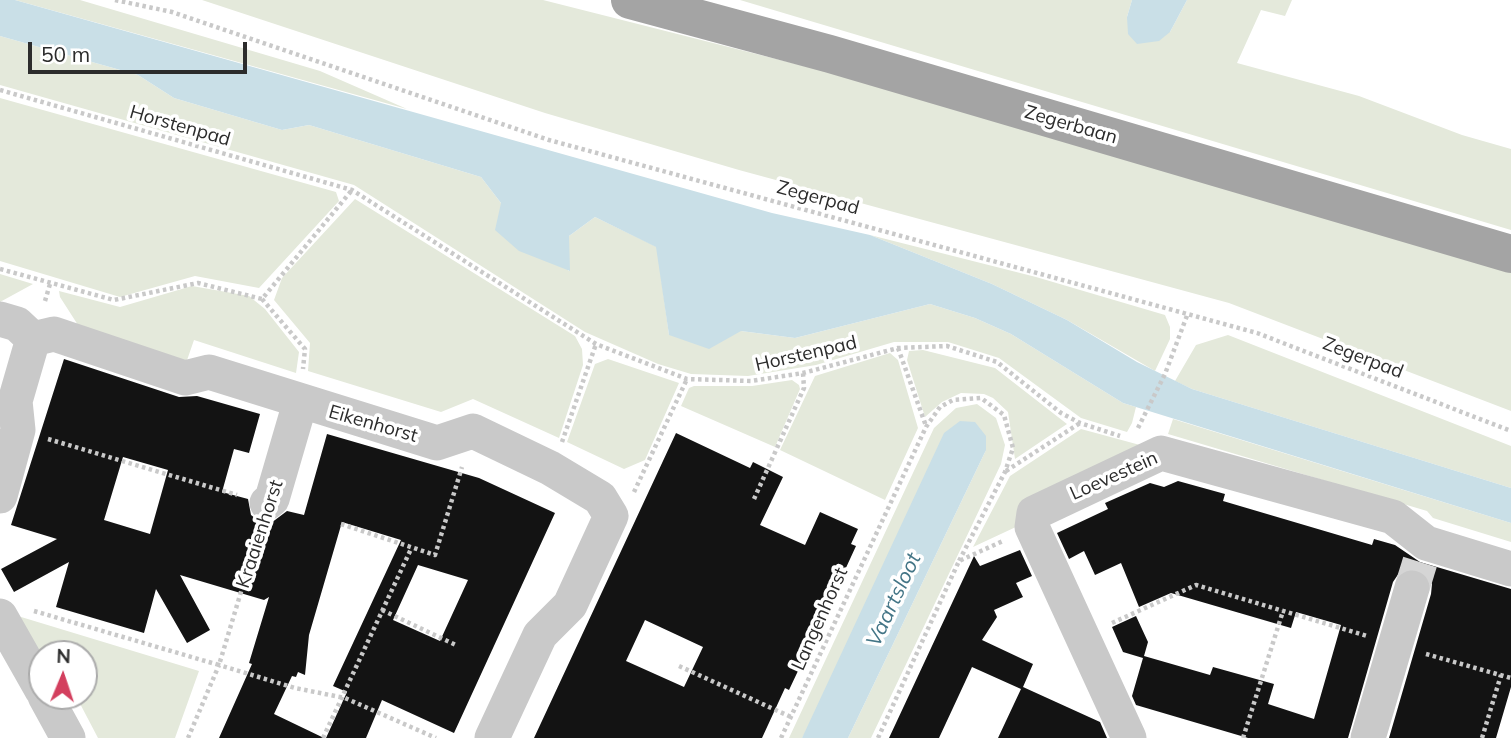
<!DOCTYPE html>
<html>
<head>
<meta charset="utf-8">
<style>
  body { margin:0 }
  #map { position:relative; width:1511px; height:738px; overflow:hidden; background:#fff; font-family:Mulish,sans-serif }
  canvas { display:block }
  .north { position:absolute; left:28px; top:640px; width:70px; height:70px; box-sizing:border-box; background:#fff; border:2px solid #ababab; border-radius:50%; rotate:2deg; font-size:19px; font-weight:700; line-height:28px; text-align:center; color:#2c2c2c }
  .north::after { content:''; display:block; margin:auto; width:24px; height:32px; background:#d33f5e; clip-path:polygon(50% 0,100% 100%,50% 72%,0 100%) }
  .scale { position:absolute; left:28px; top:42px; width:219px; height:32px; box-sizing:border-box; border:4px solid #2c2c2c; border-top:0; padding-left:9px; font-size:21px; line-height:24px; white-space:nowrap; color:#2c2c2c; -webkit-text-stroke:5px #fff; paint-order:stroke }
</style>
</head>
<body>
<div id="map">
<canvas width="1511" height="738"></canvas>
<div class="north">N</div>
<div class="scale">50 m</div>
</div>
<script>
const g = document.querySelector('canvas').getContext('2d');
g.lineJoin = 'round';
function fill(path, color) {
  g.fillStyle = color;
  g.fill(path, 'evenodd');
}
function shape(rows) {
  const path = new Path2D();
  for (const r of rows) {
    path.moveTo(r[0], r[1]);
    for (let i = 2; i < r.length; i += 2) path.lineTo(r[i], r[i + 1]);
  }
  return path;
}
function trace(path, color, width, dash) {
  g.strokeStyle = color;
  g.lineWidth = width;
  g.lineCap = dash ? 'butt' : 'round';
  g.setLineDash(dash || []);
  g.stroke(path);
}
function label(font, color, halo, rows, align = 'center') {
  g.font = font + ' Mulish,sans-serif';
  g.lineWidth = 7;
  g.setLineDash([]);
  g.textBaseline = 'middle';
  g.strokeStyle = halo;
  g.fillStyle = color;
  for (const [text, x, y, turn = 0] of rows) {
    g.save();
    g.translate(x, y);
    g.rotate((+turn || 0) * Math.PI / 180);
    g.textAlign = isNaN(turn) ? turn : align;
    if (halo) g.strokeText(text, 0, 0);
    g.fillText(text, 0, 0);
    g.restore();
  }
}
fill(shape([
  [15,0,80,0,320,71,407,109],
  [202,0,543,0,982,111,1511,272,1511,411,1229,303,739,170,545,113],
  [740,0,1132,0,1127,17,1170,32,1187,0,1292,0,1285,16,1261,10,1237,63,1359,96,1462,135,1511,149,1511,230],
  [0,36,138,75,174,98,282,130,309,125,481,177,501,203,569,271,569,236,595,217,657,247,669,335,741,331,795,338,930,304,975,318,1011,334,1123,403,1136,407,1132,423,1127,432,1081,418,999,358,948,342,894,342,816,365,748,376,691,374,658,364,585,332,354,185,0,85],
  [0,98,336,192,339,201,259,288,195,276,120,297,0,261],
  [355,199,575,336,582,349,583,365,559,438,473,399,441,412,308,371,310,343,274,300,282,278],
  [870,235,1036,277,1165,315,1170,327,1170,339,1155,371,1067,320,992,284],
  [0,274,33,284,0,302],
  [192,286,249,296,265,309,299,352,296,373,194,340,185,366,85,336,60,297,59,291,120,307],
  [1228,335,1511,446,1511,488,1192,389,1175,381,1196,345],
  [923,350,995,368,1067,424,1015,459,1008,412,993,398,984,394,961,393,942,402,925,417,907,360,909,351],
  [890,353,898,360,918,428,885,500,780,450,815,376],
  [608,359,679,383,645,460,624,469,567,442,595,364],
  [792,380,799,385,800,389,775,447,681,406,689,388,694,386,752,386],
  [977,404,996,418,1005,445,1001,464,871,738,848,738,986,450,802,738,789,738,934,428,956,408],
  [1173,419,1511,523,1511,542,1433,518,1427,511,1168,434],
  [1081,429,1151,448,1018,526,973,547,1010,476],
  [8,613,199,671,175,738,98,738,76,696,84,696,84,654,42,654,42,671]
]), '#e4e9db');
fill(shape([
  [0,0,15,0,772,213,870,235,992,284,1067,320,1137,362,1192,389,1511,488,1511,523,1123,403,1011,334,975,318,930,304,795,338,741,331,709,349,669,335,656,247,595,217,569,236,570,271,519,251,495,230,501,203,481,177,309,125,282,130,174,98,138,75,0,36],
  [1132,0,1187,0,1170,32,1159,41,1137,44,1128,34,1127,17],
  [960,421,975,422,986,436,986,450,848,738,802,738,944,433]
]), '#c9dfe7');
fill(shape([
  [64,359,179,397,197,396,260,414,249,453,234,449,222,492,248,499,251,515,260,522,271,523,287,511,304,515,327,434,479,478,555,513,454,733,382,700,366,738,326,738,347,692,333,686,401,540,342,522,309,635,305,675,298,672,296,677,292,676,274,714,324,738,219,738,252,664,249,663,269,597,264,600,180,575,210,630,187,643,156,589,144,633,56,607,69,562,14,592,1,569,57,539,11,525],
  [123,457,168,470,150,534,104,520],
  [418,565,468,580,440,641,393,620],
  [676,433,750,468,753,462,783,477,760,525,805,545,820,512,858,529,851,544,856,546,822,620,789,690,785,688,762,738,534,738],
  [645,620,703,647,684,687,626,661],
  [1178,481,1225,494,1223,501,1372,545,1374,539,1395,545,1420,562,1511,589,1511,687,1496,738,1389,738,1431,594,1432,584,1427,575,1417,569,1399,573,1393,582,1348,738,1248,738,1136,705,1132,696,1143,658,1123,652,1112,627,1136,616,1148,642,1144,656,1210,675,1213,667,1274,684,1268,704,1314,719,1341,625,1296,612,1291,628,1171,593,1139,607,1121,563,1095,575,1084,551,1069,559,1057,533,1108,509,1105,503,1150,483,1164,487],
  [1020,550,1032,576,1016,583,1023,597,994,610,997,617,982,640,1033,664,1023,687,1100,722,1107,738,998,738,1021,689,972,667,939,738,889,738,974,556,980,566]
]), '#131313');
trace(shape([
  [1412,588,1420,562]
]), '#d5d5d5', 35, [35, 18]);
trace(shape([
  [115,0,172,12,549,140,1257,333,1511,431],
  [0,90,352,190,596,344,687,379,751,381,803,373,898,348,947,346,997,362,1061,413,1080,423,1120,436],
  [0,269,114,300,198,283,262,299,352,190],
  [262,299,305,349,303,369],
  [45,301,50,284],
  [898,348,926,426],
  [1138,428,1165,374,1188,313],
  [48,439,237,495],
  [562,442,596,344],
  [1006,471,1080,423],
  [634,492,687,379],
  [754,499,804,388,803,373],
  [341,524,435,555,462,467],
  [382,610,456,645],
  [34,611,219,665,259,532],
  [1112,623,1196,585,1367,636],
  [1426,654,1511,678],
  [679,666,791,717],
  [188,738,219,665,295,688,345,698,436,738],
  [323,738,411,549],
  [781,738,926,427,940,407,953,400,981,398,1004,415,1013,448,1005,472,959,561],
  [878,738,959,561,1003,541],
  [1243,738,1283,611],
  [1482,738,1501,675]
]), '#c9c9c9', 4.5, [3.5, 3.5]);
trace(shape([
  [0,319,17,324,33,339,54,334,185,378,209,372,437,443,473,431,550,468,600,498,611,516,570,605,540,635,492,738],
  [0,496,18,430,15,401,33,339],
  [267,503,272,499,300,403],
  [0,616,42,690],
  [45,696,68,738],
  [1129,738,1032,527,1034,513,1161,453,1393,517,1426,543,1511,569],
  [1368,738,1412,588]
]), '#c9c9c9', 35);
trace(shape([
  [630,0,830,54,1511,254]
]), '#a4a4a4', 38);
label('19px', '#2c2c2c', '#fff', [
  ["Zegerbaan",1071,125,16],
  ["Horstenpad",180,126,16],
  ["Zegerpad",818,198,15],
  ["Horstenpad",806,354,-13],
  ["Zegerpad",1363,358,21],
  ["Eikenhorst",373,424,16],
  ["Loevestein",1114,476,-24],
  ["Kraaienhorst",260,534,-72],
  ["Langenhorst",820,619,-66]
]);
label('italic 21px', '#437586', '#fff', [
  ["Vaartsloot",894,600,-65]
]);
</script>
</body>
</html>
